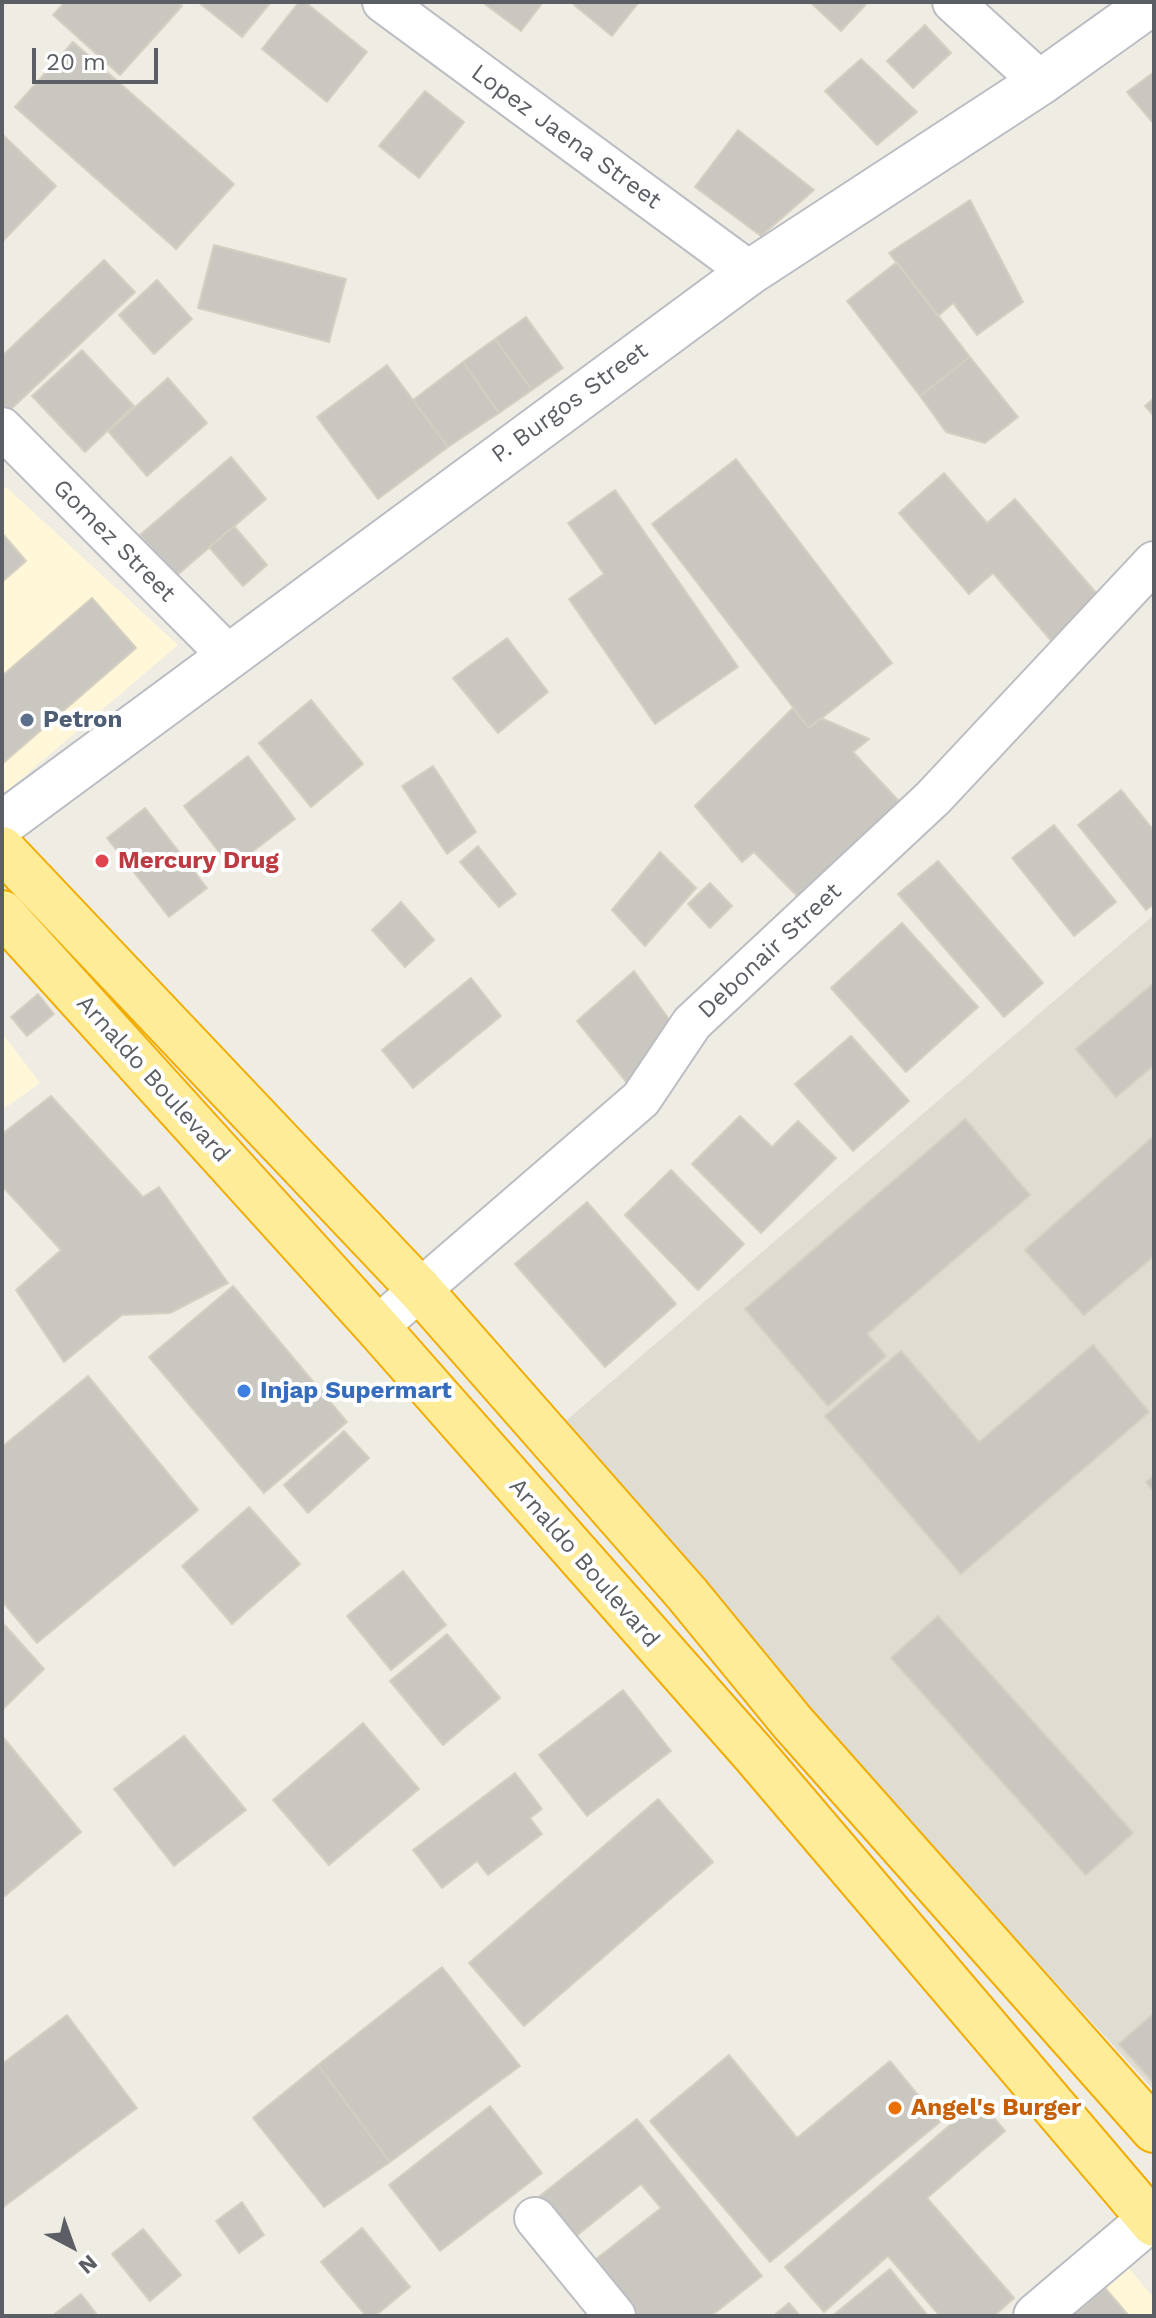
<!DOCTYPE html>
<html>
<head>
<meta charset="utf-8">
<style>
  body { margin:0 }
  #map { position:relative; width:1156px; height:2318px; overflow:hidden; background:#efede3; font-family:"Work Sans",sans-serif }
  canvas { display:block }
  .frame { position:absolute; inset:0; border:4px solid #5b5f65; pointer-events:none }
  .north { position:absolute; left:32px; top:2206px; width:80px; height:80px; -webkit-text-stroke:6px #fff; paint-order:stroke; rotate:139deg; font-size:22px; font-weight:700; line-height:32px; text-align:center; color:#5b5f65 }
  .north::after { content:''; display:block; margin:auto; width:28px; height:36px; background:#5b5f65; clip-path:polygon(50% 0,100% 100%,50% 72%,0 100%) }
  .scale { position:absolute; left:32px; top:48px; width:126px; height:36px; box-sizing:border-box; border:4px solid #5b5f65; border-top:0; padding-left:10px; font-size:24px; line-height:28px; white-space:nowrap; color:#5b5f65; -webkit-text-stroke:6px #fff; paint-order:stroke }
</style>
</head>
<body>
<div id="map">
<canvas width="1156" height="2318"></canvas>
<div class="frame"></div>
<div class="north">N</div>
<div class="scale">20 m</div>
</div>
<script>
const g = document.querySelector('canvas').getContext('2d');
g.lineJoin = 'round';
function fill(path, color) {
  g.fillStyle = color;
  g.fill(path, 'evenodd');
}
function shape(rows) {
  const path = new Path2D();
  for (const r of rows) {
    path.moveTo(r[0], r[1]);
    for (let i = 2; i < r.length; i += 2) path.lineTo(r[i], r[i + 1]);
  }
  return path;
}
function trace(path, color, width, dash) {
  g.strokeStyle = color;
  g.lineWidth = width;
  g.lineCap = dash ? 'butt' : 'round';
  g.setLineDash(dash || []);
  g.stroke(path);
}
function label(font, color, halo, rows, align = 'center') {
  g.font = font + ' "Work Sans",sans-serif';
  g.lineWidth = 8;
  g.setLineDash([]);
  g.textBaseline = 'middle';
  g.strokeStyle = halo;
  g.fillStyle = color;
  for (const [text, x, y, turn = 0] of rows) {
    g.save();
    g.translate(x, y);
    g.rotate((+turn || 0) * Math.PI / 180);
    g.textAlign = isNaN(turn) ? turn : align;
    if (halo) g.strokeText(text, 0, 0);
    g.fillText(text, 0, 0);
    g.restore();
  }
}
fill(shape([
  [6,487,178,645,2,795,2,490],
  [2,1033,40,1083,2,1110],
  [1126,2265,1154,2298,1154,2316,1068,2316]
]), '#fff7d8');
fill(shape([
  [1154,915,1154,2090,553,1432]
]), '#dfdcd2');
const building = shape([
  [65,2,178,2,182,6,120,75,53,15,65,2],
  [198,2,271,2,242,37,198,2],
  [299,2,305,2,367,52,327,102,262,49,299,2],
  [482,2,543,2,521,31,482,2],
  [577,2,639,2,612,36,574,5,577,2],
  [810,2,868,2,841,31,810,2],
  [925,25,951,53,913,88,887,61,925,25],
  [73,42,234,184,176,249,15,107,73,42],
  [861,59,917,112,877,145,825,91,861,59],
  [1154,72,1154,124,1127,92,1154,72],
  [425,91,464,122,419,178,379,146,425,91],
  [738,130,814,190,761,236,695,187,738,130],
  [2,134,56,186,2,242,2,134],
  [970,200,1023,302,977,335,953,303,938,316,889,253,970,200],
  [214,245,346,279,329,342,198,308,214,245],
  [104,260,135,292,9,411,2,403,2,356,104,260],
  [897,262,970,357,920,396,847,301,897,262],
  [157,280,192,319,154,354,119,315,157,280],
  [526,317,563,368,532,390,495,339,526,317],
  [495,339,532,390,499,413,463,362,495,339],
  [82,350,134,406,85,452,32,396,82,350],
  [970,357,1018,417,985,443,946,432,920,396,970,357],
  [463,362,499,413,448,447,413,400,463,362],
  [387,365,448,447,378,499,317,417,387,365],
  [168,378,207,423,147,476,108,431,168,378],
  [1154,398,1154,416,1145,406,1154,398],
  [231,457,266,499,176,576,140,535,231,457],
  [736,459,892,663,809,728,652,524,736,459],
  [944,473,987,523,1015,499,1103,601,1054,644,993,573,969,594,899,513,944,473],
  [615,490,738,667,655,724,569,599,604,574,568,523,615,490],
  [234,526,267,565,243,586,209,547,234,526],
  [2,533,26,561,2,582,2,533],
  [92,598,136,648,2,764,2,676,92,598],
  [507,638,548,692,498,733,453,678,507,638],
  [311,700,363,764,311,807,259,743,311,700],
  [793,708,809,728,821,718,869,739,853,752,910,813,809,908,754,852,742,862,695,806,793,708],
  [248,756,295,819,231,868,184,806,248,756],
  [433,766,476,832,447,854,402,786,433,766],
  [1121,790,1154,831,1154,904,1146,910,1078,825,1121,790],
  [145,808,207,888,169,917,107,838,145,808],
  [1054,825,1116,902,1074,936,1012,858,1054,825],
  [478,846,516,894,499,907,460,862,478,846],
  [660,852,696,888,645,946,612,910,660,852],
  [938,861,1043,983,1004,1017,898,894,938,861],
  [710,883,732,906,710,928,688,904,710,883],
  [401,902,434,940,405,967,372,930,401,902],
  [902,923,978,1007,906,1072,831,988,902,923],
  [634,971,671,1022,636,1094,577,1021,634,971],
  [471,978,501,1016,413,1088,382,1050,471,978],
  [1154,983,1154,1065,1116,1097,1076,1049,1154,983],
  [38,994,54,1014,27,1036,11,1017,38,994],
  [851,1036,909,1101,853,1151,795,1084,851,1036],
  [51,1096,143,1197,159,1187,228,1283,170,1313,122,1315,64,1362,16,1290,61,1250,2,1186,2,1134,51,1096],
  [740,1116,772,1147,798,1121,836,1158,761,1233,692,1164,740,1116],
  [965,1119,1030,1195,867,1334,886,1356,828,1406,745,1309,965,1119],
  [1154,1136,1154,1256,1084,1315,1025,1250,1154,1136],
  [671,1170,744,1244,698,1290,625,1215,671,1170],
  [587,1202,676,1304,605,1367,515,1264,587,1202],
  [233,1286,347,1422,264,1493,149,1357,233,1286],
  [1093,1345,1149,1412,961,1574,825,1416,901,1351,979,1442,1093,1345],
  [88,1376,198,1510,37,1643,2,1601,2,1447,88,1376],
  [344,1431,369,1458,308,1513,284,1485,344,1431],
  [1154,1476,1154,1492,1146,1482,1154,1476],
  [249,1507,300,1564,232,1624,182,1566,249,1507],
  [403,1571,446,1625,391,1670,347,1616,403,1571],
  [938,1616,1133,1833,1086,1875,891,1658,938,1616],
  [2,1622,44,1669,2,1710,2,1622],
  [447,1634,500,1698,443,1745,390,1681,447,1634],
  [623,1690,671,1751,587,1816,539,1755,623,1690],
  [363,1723,419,1789,329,1865,273,1800,363,1723],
  [2,1736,81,1832,5,1896,2,1892,2,1736],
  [184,1736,246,1810,174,1866,114,1789,184,1736],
  [515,1773,542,1809,530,1818,542,1834,488,1875,477,1861,442,1888,413,1850,515,1773],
  [658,1799,713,1862,524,2026,469,1963,658,1799],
  [442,1967,520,2066,390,2162,318,2065,442,1967],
  [1154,2013,1154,2083,1119,2044,1154,2013],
  [67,2015,137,2108,2,2208,2,2064,67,2015],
  [729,2055,797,2138,890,2061,940,2122,770,2262,650,2121,729,2055],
  [318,2065,390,2162,324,2207,253,2118,318,2065],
  [979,2100,1005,2131,927,2198,1014,2298,994,2316,940,2316,888,2256,824,2312,785,2267,979,2100],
  [490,2106,542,2173,440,2251,389,2185,490,2106],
  [637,2119,762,2276,711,2316,633,2316,591,2263,661,2208,641,2184,570,2241,536,2199,637,2119],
  [242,2202,264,2235,239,2253,216,2221,242,2202],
  [362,2228,410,2287,375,2316,366,2316,321,2262,362,2228],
  [143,2229,181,2275,150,2301,112,2254,143,2229],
  [890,2269,928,2316,832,2316,890,2269],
  [1105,2288,1129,2316,1073,2316,1105,2288],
  [81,2294,98,2316,52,2316,81,2294],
  [789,2303,800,2316,773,2316,789,2303]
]);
fill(building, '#cac7c0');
trace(building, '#d5cfc1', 2);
const minor = shape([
  [383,2,750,272],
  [953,2,1041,82],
  [2,428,227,654],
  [377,1327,641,1099,692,1023,933,798,1154,562],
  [535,2218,615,2316]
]);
const secondary = shape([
  [2,824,750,272,1041,82,1153,2],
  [1036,2316,1154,2216]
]);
const trunk = shape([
  [2,849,420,1290,687,1594,792,1722,1154,2130],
  [2,913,377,1327,753,1753,1154,2224]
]);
trace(minor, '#bbbdc3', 44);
trace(secondary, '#b9bcc3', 48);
trace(trunk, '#f2ac00', 48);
trace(minor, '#fff', 40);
trace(secondary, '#fff', 44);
trace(trunk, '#ffec99', 44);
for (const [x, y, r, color] of [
  [27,720,8,"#5c6f8a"],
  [102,861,8,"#e0444e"],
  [244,1391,8,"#3f7fe0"],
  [895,2108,8,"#e8710a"]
]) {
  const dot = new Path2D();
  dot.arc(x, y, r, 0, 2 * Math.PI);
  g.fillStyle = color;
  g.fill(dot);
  trace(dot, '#fff', 3);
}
label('24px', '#5b5f65', '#fff', [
  ["Lopez Jaena Street",566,137,36],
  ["P. Burgos Street",570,403,-36],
  ["Gomez Street",114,541,45],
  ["Debonair Street",770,951,-43],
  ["Arnaldo Boulevard",153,1079,48],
  ["Arnaldo Boulevard",584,1563,49]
]);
label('bold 24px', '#4e5e75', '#fff', [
  ["Petron",43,720]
], 'left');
label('bold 24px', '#be3a42', '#fff', [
  ["Mercury Drug",118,861]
], 'left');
label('bold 24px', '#366cbe', '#fff', [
  ["Injap Supermart",260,1391]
], 'left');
label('bold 24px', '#c56008', '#fff', [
  ["Angel's Burger",911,2108]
], 'left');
</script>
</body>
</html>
